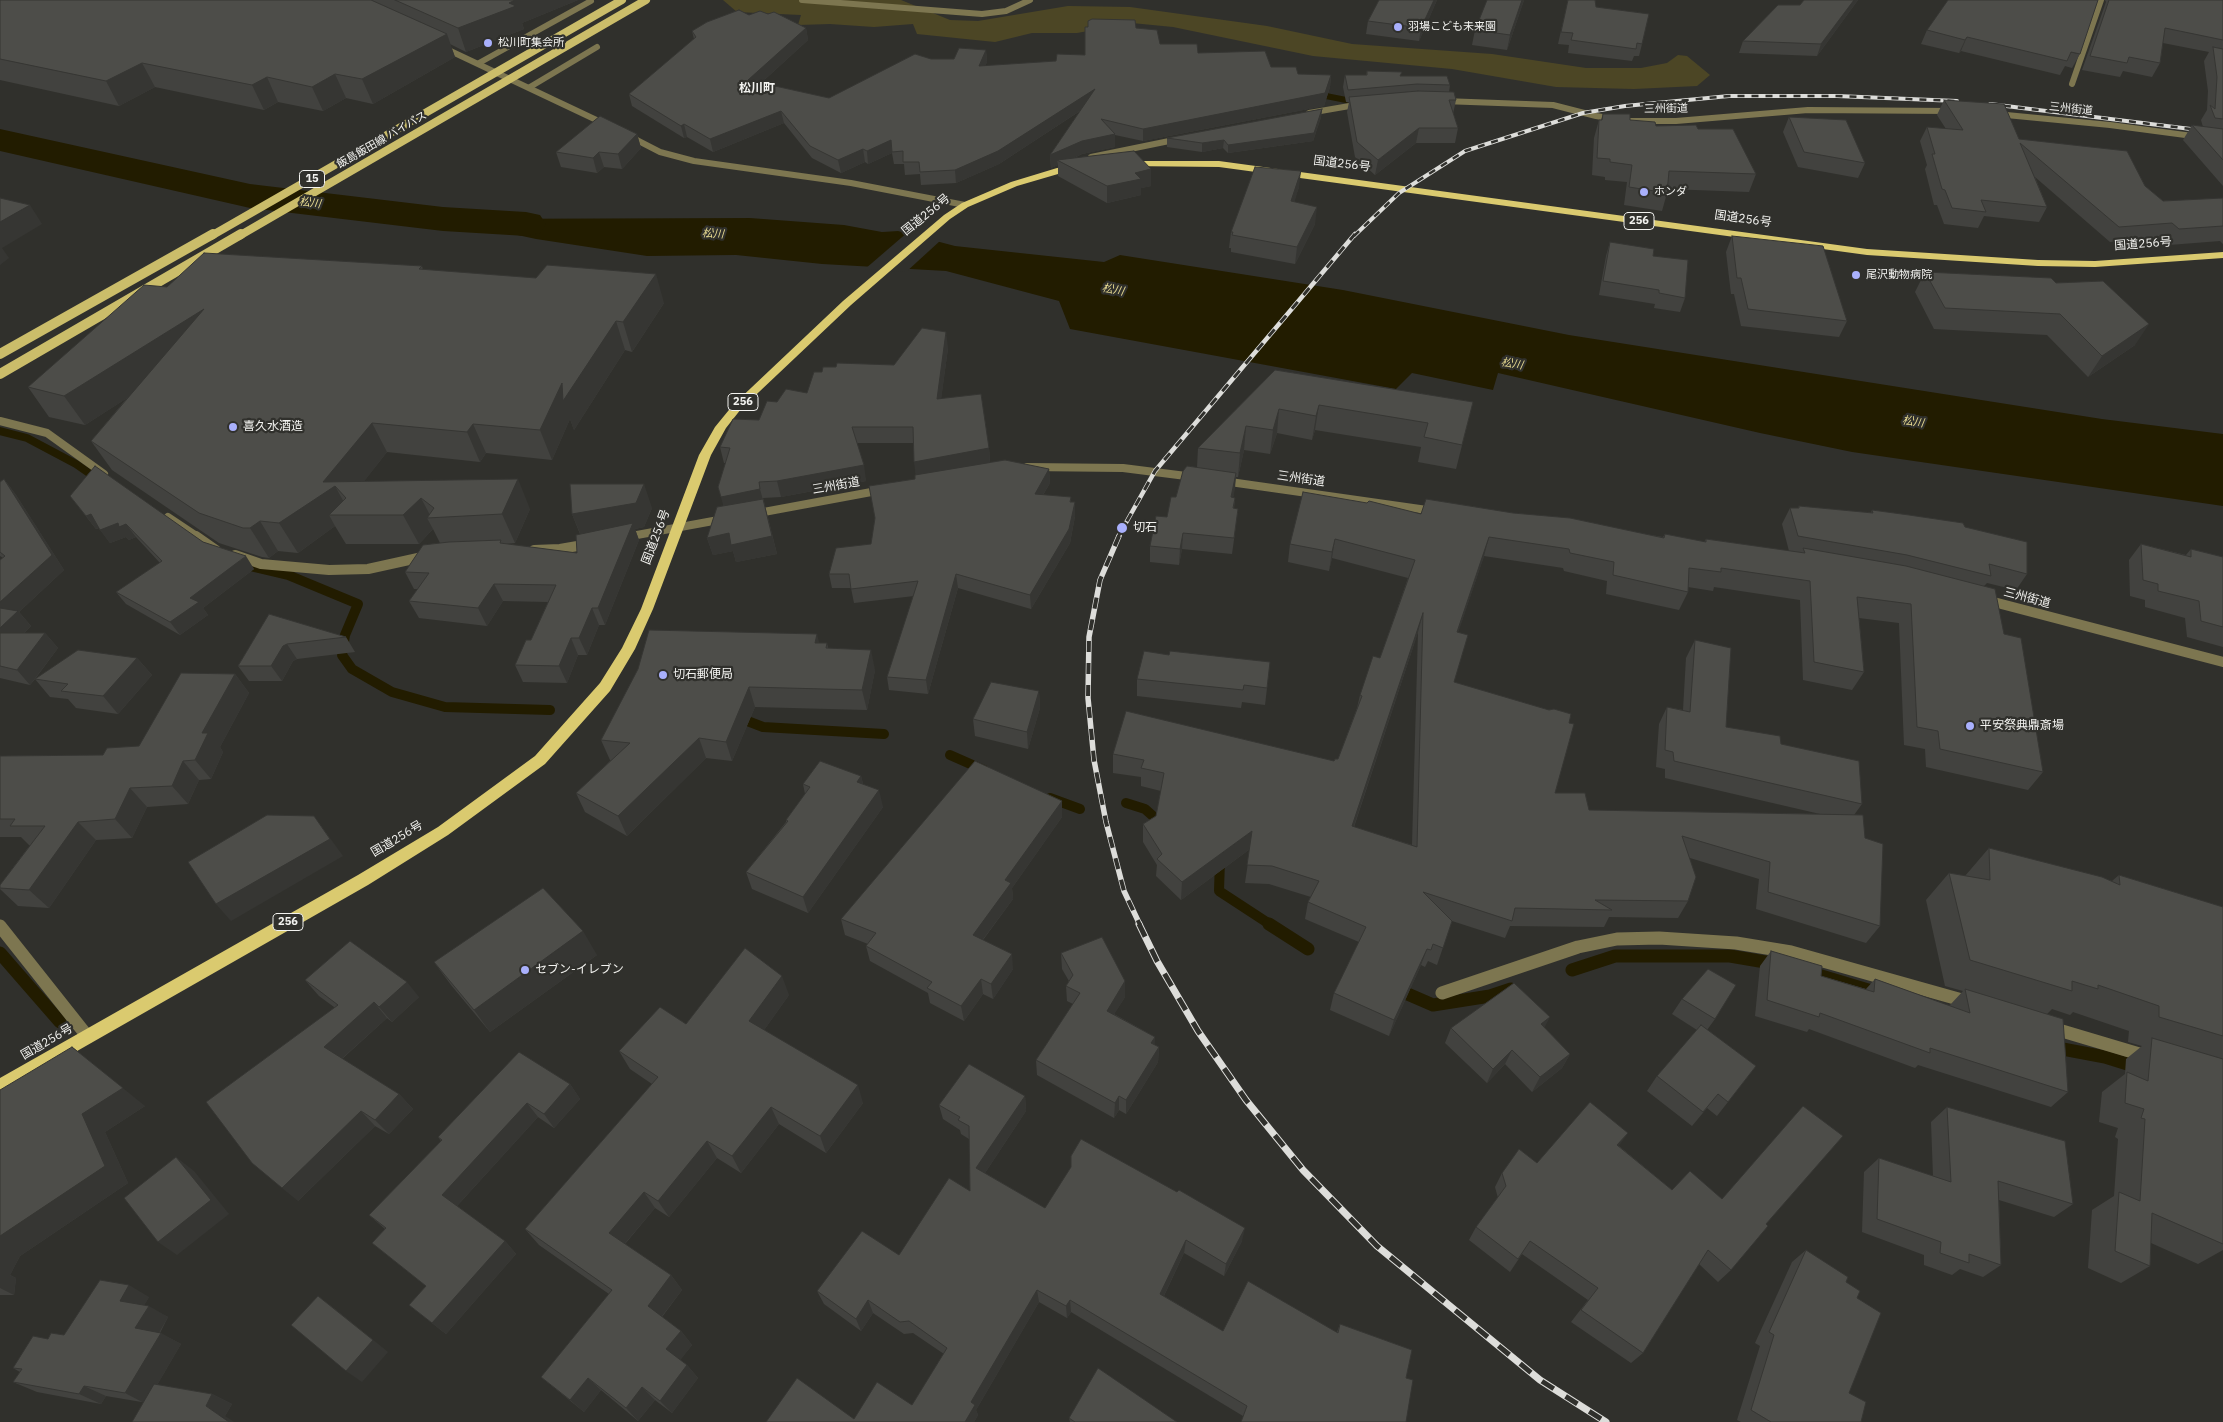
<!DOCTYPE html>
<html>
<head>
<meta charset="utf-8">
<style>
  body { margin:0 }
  canvas { display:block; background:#30302c }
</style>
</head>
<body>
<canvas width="2223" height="1422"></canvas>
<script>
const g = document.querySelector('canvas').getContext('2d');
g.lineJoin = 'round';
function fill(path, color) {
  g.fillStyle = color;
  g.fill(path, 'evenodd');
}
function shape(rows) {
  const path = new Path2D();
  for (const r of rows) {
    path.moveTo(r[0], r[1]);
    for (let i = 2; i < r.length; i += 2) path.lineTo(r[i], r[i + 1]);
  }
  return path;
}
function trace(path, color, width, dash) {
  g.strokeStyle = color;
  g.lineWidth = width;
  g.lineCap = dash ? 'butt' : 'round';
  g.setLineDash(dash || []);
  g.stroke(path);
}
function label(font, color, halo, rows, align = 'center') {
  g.font = font + ' "IBM Plex Sans","Noto Sans JP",sans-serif';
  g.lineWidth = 4.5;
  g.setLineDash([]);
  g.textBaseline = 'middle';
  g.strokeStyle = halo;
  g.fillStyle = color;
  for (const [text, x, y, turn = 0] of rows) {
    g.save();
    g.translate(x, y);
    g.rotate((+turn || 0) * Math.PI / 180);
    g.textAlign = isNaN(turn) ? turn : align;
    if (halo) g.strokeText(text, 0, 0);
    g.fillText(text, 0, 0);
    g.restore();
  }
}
fill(shape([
  [723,0,901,0,950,20,978,21,1068,6,1130,7,1267,26,1352,44,1492,54,1586,68,1641,68,1667,63,1678,55,1687,56,1710,75,1697,86,1634,89,1556,87,1452,69,1313,56,1173,27,1132,23,1077,33,1032,33,995,42,917,34,913,24,874,27,830,24,798,25,801,15,737,12]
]), '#4c4625');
fill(shape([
  [750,218,844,225,882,232,898,231,955,246,1104,262,1120,255,1343,290,1569,335,2102,419,2223,434,2223,506,1852,452,1760,433,1498,373,1493,390,1412,373,1396,389,1070,329,1059,301,946,271,822,264,736,255,647,256,536,239,443,219]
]), '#221c00');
fill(shape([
  [908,232,941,240,906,272,865,269]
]), '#30302c');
trace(shape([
  [1316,94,1346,100]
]), '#221c00', 6);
trace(shape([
  [0,431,27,438,76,464,99,480]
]), '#221c00', 8);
trace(shape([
  [254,567,288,575,358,604,345,635,342,655,352,669,392,692,445,707,550,710],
  [737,717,763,727,884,734],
  [950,755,984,770],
  [1050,798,1080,809],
  [1126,803,1145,809,1163,825],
  [1220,859,1219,891,1271,925]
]), '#221c00', 10);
trace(shape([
  [1269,924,1308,949],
  [0,953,60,1022],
  [1572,970,1615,956,1730,956,1777,964],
  [1808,972,1878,993],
  [1396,989,1433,1005,1490,996,1511,989],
  [2052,1047,2105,1057,2137,1067]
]), '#221c00', 13);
fill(shape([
  [0,129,250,184,443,207,526,212,540,215,546,224,540,233,526,236,443,231,250,208,0,151,0,129]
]), '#221c00');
trace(shape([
  [479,63,591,1],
  [2072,84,2101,0],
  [530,87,597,47],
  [1443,101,1553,105,1596,116,1629,121,1676,121,1808,110,1951,111],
  [1309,113,1361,104],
  [1996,114,2110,125,2223,140],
  [1091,157,1179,139]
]), '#7d7650', 6);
trace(shape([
  [0,421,47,433,104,474],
  [1027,467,1123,468,1194,477],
  [1223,481,1434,511],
  [753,514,882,490],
  [168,517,198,537],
  [626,537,724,519]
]), '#7d7650', 8);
trace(shape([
  [196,536,216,550],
  [626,537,631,536],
  [534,550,560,549,589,544],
  [235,555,261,564,329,570,368,569,427,556],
  [1986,600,2223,662]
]), '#7d7650', 10);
trace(shape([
  [0,926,88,1037],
  [1442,993,1578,947,1617,939,1659,938,1736,943,1791,952,1969,1002],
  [2052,1028,2146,1056]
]), '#7d7650', 13);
trace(shape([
  [802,0,982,14,1006,11,1030,0],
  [442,47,607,125],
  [627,135,660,152,694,161,851,183,965,205]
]), '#7d7650', 6);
fill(shape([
  [1125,161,1219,161,1867,249,2038,260,2095,261,2223,252,2223,258,2095,267,2038,266,1867,255,1219,167,1128,166,1125,165,1125,161],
  [1077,166,1080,167,1080,171,1058,174,1017,186,968,207,950,219,851,305,741,409,726,428,711,455,653,609,635,649,610,691,545,764,448,835,368,885,0,1095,0,1078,358,875,438,827,535,756,600,683,622,648,641,609,699,455,715,427,733,405,843,301,944,215,962,203,1011,182,1057,168,1077,166]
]), '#daca6f');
const railFar3 = shape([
  [1990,104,2223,133],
  [1354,236,1399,193,1465,151,1583,113,1625,106,1729,96,1837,96,1957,101]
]);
const railFar2 = shape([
  [1118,537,1155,471,1355,234]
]);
const railFar1 = shape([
  [1119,536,1100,580,1089,637,1088,698,1094,760,1106,822,1124,891,1140,925]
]);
const rail = shape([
  [1139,924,1157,961,1198,1031,1246,1100,1303,1170,1377,1246,1540,1380,1606,1422]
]);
trace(railFar3, '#ddddda', 4);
trace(railFar2, '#ddddda', 4.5);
trace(railFar1, '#ddddda', 5.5);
trace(rail, '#ddddda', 7);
trace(railFar3, '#30302c', 2.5, [7]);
trace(railFar2, '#30302c', 3, [9]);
trace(railFar1, '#30302c', 4, [11]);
trace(rail, '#30302c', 5, [14]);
trace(shape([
  [211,236,622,0],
  [239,236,646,0]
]), '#cbbd6a', 8);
trace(shape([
  [0,354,213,234],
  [0,374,241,234]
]), '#cbbd6a', 10);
fill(shape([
  [0,0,578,0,522,23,524,29,466,52,450,44,455,57,373,104,346,98,323,111,278,102,264,110,155,87,119,106,0,80],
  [1437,0,1419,41,1366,34,1368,21],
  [1524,0,1507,50,1472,45,1475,30],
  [1568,0,1595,0,1596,7,1642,44,1639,56,1634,56,1632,61,1568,53,1569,45,1558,44],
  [1804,0,1858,0,1817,56,1739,53,1743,41,1800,5],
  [2105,0,2223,0,2223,186,2183,140,2192,125,2203,127,2201,120,2207,110,2208,91,2204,61,2209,52,2163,43,2160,63,2152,77,2123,71,2120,77,2082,70,2106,2],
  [768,14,806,28,808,40,761,83,829,98,931,59,954,59,986,50,987,62,985,66,1056,61,1085,55,1136,28,1160,44,1198,53,1271,67,1298,74,1331,75,1330,87,1324,106,1143,141,1115,135,1115,147,1082,154,1074,158,1151,186,1141,188,1141,195,1107,203,1058,176,1058,165,1051,168,1050,155,1080,111,999,164,956,183,921,185,920,174,905,175,904,164,894,164,892,153,868,164,865,162,841,173,812,158,784,123,713,152,687,137,684,138,632,106,629,94,694,39,692,31,749,15],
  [1927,30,2080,54,2072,68,2065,66,2060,75,1961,51,1959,53,1921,44],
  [1367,71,1401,76,1450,85,1449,92,1456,100,1453,114,1458,128,1455,143,1416,143,1375,175,1355,157,1347,112,1349,102,1346,102,1343,87,1345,75,1366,75],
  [1944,100,2019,139,2145,186,2163,201,2223,198,2223,244,2220,241,2169,245,2162,238,2110,242,2035,177,2047,207,2039,222,1984,216,1978,228,1944,224,1937,205,1934,205,1925,169,1927,165,1920,141,1927,127,1946,129,1937,115],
  [1322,109,1321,117,1313,141,1228,153,1223,148,1202,152,1167,147,1167,138],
  [1603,114,1656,126,1698,129,1756,174,1749,192,1668,189,1667,193,1662,211,1624,205,1627,182,1605,180,1605,177,1592,175,1594,138,1599,120,1601,120],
  [1789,117,1865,163,1858,178,1798,167,1783,132],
  [637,134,641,148,622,169,604,167,597,173,561,167,556,152],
  [1299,187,1294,201,1315,224,1295,264,1231,252,1231,248,1229,248,1231,232],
  [1732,236,1847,321,1839,337,1741,326,1734,294,1731,294,1726,252],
  [1610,242,1653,256,1685,298,1680,312,1654,308,1655,304,1599,295,1606,256],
  [422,266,423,270,664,303,632,352,625,350,574,430,570,419,552,460,486,453,480,462,387,452,364,481,530,509,515,543,505,544,577,553,580,534,572,514,652,508,644,527,635,529,639,540,605,625,599,625,587,655,578,655,567,683,523,682,515,665,531,640,548,602,503,601,487,626,419,618,409,601,418,589,414,589,405,572,440,543,433,529,419,544,346,544,335,526,298,553,278,551,269,558,262,557,219,543,112,470,91,441,127,398,85,425,49,417,28,387,167,287],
  [1925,272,2056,283,2135,345,2088,377,2047,335,1934,329,1915,292],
  [948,348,941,399,989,448,990,462,1049,469,1050,483,1043,495,1071,497,1071,502,1075,502,1075,516,1070,543,1031,609,958,588,928,694,889,690,887,677,914,596,854,603,851,588,832,588,829,574,871,544,915,479,916,475,913,443,857,443,866,481,781,497,763,498,777,554,736,562,733,551,713,555,707,538,723,506,726,463,724,463,720,447,759,420,777,402,807,393,822,372,836,367,894,365],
  [1275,370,1473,402,1456,469,1418,462,1421,447,1315,430,1312,440,1277,433,1270,454,1244,450,1238,477,1236,477,1233,498,1235,498,1234,508,1236,525,1232,554,1182,549,1179,565,1150,562,1150,546,1167,517,1176,497,1197,468,1198,448],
  [4,479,16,495,64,570,19,612,31,626,24,633,45,633,58,648,35,679,137,658,152,675,118,714,76,708,68,699,50,697,35,679,30,685,0,678,0,560,3,558,0,556,0,482],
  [70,496,203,542,254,569,203,608,208,615,180,635,126,604,116,592,160,563,136,537,129,540,126,537,110,543,99,528,96,529],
  [1799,506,1871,513,1872,510,1965,527,2027,574,2016,590,1987,583,1984,586,2004,634,2043,772,2028,790,1926,767,1925,749,1904,745,1899,623,1859,618,1864,672,1852,690,1803,680,1800,600,1714,587,1713,591,1688,587,1688,592,1679,610,1606,594,1607,581,1564,571,1563,568,1484,556,1458,632,1454,682,1569,723,1555,793,1589,810,1820,814,1665,778,1665,769,1656,767,1659,724,1667,707,1683,710,1686,658,1695,640,1726,727,1781,744,1862,804,1854,815,1865,838,1880,926,1866,943,1756,909,1759,879,1690,858,1688,901,1678,918,1609,917,1604,927,1510,926,1505,938,1452,921,1437,965,1428,961,1425,967,1421,965,1389,1036,1330,1010,1334,993,1359,942,1305,919,1308,902,1311,897,1269,884,1245,883,1250,849,1181,900,1156,876,1157,865,1143,842,1143,824,1156,816,1161,791,1141,786,1141,777,1113,773,1113,754,1334,761,1338,759,1357,708,1360,695,1380,658,1408,578,1332,558,1329,571,1288,562,1290,544,1421,514,1513,513,1663,537,1665,534,1704,542,1706,539,1789,551,1782,524,1790,508,1798,508],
  [1418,632,1412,845,1354,827],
  [2141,544,2186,555,2191,549,2223,557,2223,647,2187,637,2185,618,2145,607,2145,600,2130,596,2129,560],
  [269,614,346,637,355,652,297,659,293,661,282,681,249,681,238,666],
  [819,643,827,643,828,648,875,670,867,710,755,707,732,761,706,758,627,836,585,812,576,793,611,760,610,760,601,740],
  [1169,655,1267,688,1265,705,1242,702,1241,708,1137,696,1137,679],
  [235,674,249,693,220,747,223,752,211,779,199,780,188,804,147,807,132,838,96,840,49,908,18,906,0,889,0,885,30,845,29,845,21,837,0,837,0,756,103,755,139,746],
  [1039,691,1040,708,1028,749,975,736,973,719],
  [861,776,863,784,883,807,808,913,752,889,746,872,786,822,786,820,805,794,803,784],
  [1062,801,1062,817,1012,888,1013,899,983,940,1013,969,993,999,983,994,964,1021,930,1003,928,993,870,961,866,946,868,944,845,935,841,919],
  [1989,848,2112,881,2119,875,2223,907,2223,1250,2198,1264,2151,1243,2150,1266,2121,1283,2088,1268,2092,1210,2114,1196,2118,1139,2115,1137,2118,1128,2099,1122,2102,1092,2125,1074,2126,1059,2142,1046,2128,1042,2129,1031,2073,1012,2070,1015,2052,1009,2047,1014,2068,1092,2051,1107,1918,1065,1915,1068,1809,1029,1807,1032,1755,1016,1760,966,1771,951,1821,976,1866,989,1875,979,1950,1006,1950,1005,1963,991,1945,986,1926,900,1949,873,1965,876],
  [1061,953,1125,981,1125,997,1114,1014,1155,1037,1154,1045,1159,1047,1158,1062,1126,1114,1119,1110,1114,1118,1037,1075,1036,1060,1073,1004,1067,1001,1066,986,1069,981,1062,969],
  [597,955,490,1032,451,985,434,962],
  [305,980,419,997,392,1022,387,1018,342,1059,399,1094,413,1109,389,1134,375,1126,298,1201,334,1007,319,996],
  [789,995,764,1030,863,1103,826,1153,779,1124,741,1173,717,1158,669,1217,655,1208,625,1244,671,1275,682,1290,662,1317,681,1331,692,1345,680,1360,687,1365,698,1378,672,1413,655,1400,638,1421,601,1390,584,1412,541,1377,609,1294,539,1245,525,1229,652,1084,630,1069,619,1051,686,1024],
  [1682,999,1715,1019,1707,1030,1756,1066,1717,1116,1707,1108,1692,1126,1647,1091,1657,1076,1697,1030,1672,1014],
  [1451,1028,1545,1028,1570,1054,1562,1068,1532,1092,1505,1064,1487,1083,1445,1043],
  [570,1084,580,1099,554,1128,538,1117,457,1206,505,1241,516,1254,446,1334,409,1305,426,1286,372,1243,385,1229,369,1215,441,1141,438,1137],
  [0,1090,145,1106,105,1132,128,1183,20,1256,10,1275,16,1278,14,1295,0,1295],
  [1025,1096,1026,1111,985,1173,1045,1208,1242,1241,1224,1276,1184,1253,1164,1296,1223,1331,1337,1332,1340,1324,1412,1350,1243,1416,1071,1312,1067,1318,1039,1302,976,1410,978,1415,974,1422,766,1422,854,1419,912,1405,944,1354,913,1333,904,1334,873,1313,861,1331,824,1304,817,1291,899,1255,970,1191,969,1139,961,1134,960,1130,943,1119,939,1105],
  [1947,1107,2073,1204,2054,1217,1999,1200,2001,1265,1983,1277,1960,1269,1952,1275,1924,1265,1924,1255,1862,1232,1864,1172,1879,1158,1933,1176,1931,1122],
  [1619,1146,1672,1190,1722,1198,1766,1224,1731,1270,1718,1282,1699,1264,1643,1353,1631,1363,1571,1322,1588,1300,1522,1254,1510,1272,1469,1240,1476,1227,1498,1198,1495,1187,1502,1173,1537,1163],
  [1806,1250,1846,1282,1857,1298,1849,1393,1861,1422,1741,1422,1737,1420,1760,1346,1755,1343,1792,1262],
  [149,1297,144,1305,168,1317,160,1333,181,1344,157,1385,212,1394,232,1404,225,1416,106,1396,101,1404,37,1392,13,1382,20,1372,13,1368,48,1339,64,1335],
  [1069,1418,1177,1422,1070,1422]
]), '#42423f');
fill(shape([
  [515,0,578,0,522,23,524,29,466,52,458,28],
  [1434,0,1437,0,1419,41,1421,28],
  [1522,0,1524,0,1507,50,1510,35],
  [1854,0,1858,0,1817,56,1821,44],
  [806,28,808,40,750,93,748,80],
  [447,34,455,57,373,104,362,79],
  [1967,37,1961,51,1959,53,1965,40],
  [986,50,987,62,980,78,979,66],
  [142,63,155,87,119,106,106,81],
  [335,74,346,98,323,111,312,87],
  [1331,75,1330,87,1324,106,1143,141,1143,129],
  [267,77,278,102,264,110,252,85],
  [1095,89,1095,101,999,164,956,183,955,170],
  [1322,109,1321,117,1313,141,1228,153,1228,145],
  [781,111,784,123,713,152,710,139],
  [684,124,687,137,684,138,681,126],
  [1419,128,1416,143,1375,175,1378,160],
  [637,134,641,148,622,169,618,154],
  [1115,134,1115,147,1082,154,1063,163,1057,160,1058,165,1051,168,1050,155,1082,141],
  [891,140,892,153,868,164,867,151],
  [1224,140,1223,148,1202,152,1202,143],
  [863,149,865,162,841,173,838,160],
  [599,152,604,167,597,173,593,158],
  [1151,169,1151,186,1141,188,1141,195,1107,203,1107,186,1135,173],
  [1301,171,1299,187,1290,217,1291,201],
  [30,205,42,224,2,248,9,258,0,265,0,222],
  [1317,207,1315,224,1295,264,1297,247],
  [656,274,664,303,632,352,623,322],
  [204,309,221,338,85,425,64,396],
  [616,321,625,350,574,430,570,419,552,460,540,430,562,383],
  [2149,324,2135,345,2088,377,2102,356],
  [946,332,948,348,939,415,937,399],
  [1319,405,1315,430,1312,440,1316,416],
  [1279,409,1277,433,1270,454,1273,430],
  [372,423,387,452,348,502,346,498,335,486,351,515,329,515,335,526,298,553,279,523,323,482],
  [473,424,486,453,480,462,467,432],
  [1246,426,1244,450,1238,477,1240,453],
  [989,448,990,464,916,477,914,462],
  [864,465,866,481,781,497,777,481],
  [1049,469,1050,483,1035,508,1035,494],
  [1236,473,1235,489,1230,513,1231,497],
  [4,479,16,495,64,570,19,612,31,626,8,648,0,639,0,602,52,555],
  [518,479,530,509,515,543,502,514],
  [644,484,652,508,644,527,635,529,639,540,605,625,598,608,582,538,572,514],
  [760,489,777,554,736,562,733,551,713,555,707,538,729,533,725,512,721,497],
  [421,498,431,517,427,518,433,529,419,544,403,515],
  [1075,502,1075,516,1070,543,1031,609,1030,595],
  [91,514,100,527,96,529,86,516],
  [260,521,278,551,269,558,250,528],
  [118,523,126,524,136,537,129,540,126,537,110,543,100,530],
  [1183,533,1182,549,1179,565,1180,549],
  [1489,537,1484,556,1452,651,1457,632],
  [1335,539,1332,558,1329,571,1332,552],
  [246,556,254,569,203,608,208,615,180,635,170,622,190,598],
  [956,574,958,588,928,694,926,680],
  [494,584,503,601,487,626,478,608],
  [592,608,599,625,587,655,579,638],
  [1423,613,1418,632,1348,844,1352,826],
  [45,633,58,648,30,685,17,670],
  [817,634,822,654,815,643],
  [571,638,578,655,567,683,559,666],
  [287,644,297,659,293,661,282,681,271,666,283,646],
  [871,650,875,670,867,710,862,690],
  [137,658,152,675,118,714,103,696],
  [235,674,249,693,220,747,223,752,211,779,195,760,202,733],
  [749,687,755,707,732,761,726,742],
  [1039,691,1040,708,1028,749,1027,732],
  [699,738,706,758,627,836,618,816],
  [183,761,199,780,188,804,172,786],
  [861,776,865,793,857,782],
  [130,788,147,807,132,838,115,819],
  [879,790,883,807,808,913,803,897],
  [1062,801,1062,817,1012,888,1013,899,975,950,973,935,1005,880],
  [314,816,343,856,231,921,216,904],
  [78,822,96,840,49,908,29,890],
  [1252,831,1250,849,1181,900,1182,882],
  [583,931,597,955,490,1032,474,1010],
  [1427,949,1421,965,1389,1036,1394,1020],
  [1012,954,1013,969,993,999,991,984],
  [782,976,789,995,757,1040,749,1021],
  [981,979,983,994,964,1021,961,1006],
  [1125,981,1125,997,1107,1026,1107,1011],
  [407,982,419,997,392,1022,379,1007],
  [374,1002,387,1018,338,1062,324,1047],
  [1550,1017,1542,1032,1541,1024],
  [1155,1037,1154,1052,1151,1043],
  [72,1047,145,1106,105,1132,128,1183,20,1256,10,1275,16,1278,14,1295,0,1288,0,1236,82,1114],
  [1159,1047,1158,1062,1126,1114,1126,1100],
  [1512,1050,1505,1064,1487,1083,1493,1069],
  [1570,1054,1562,1068,1532,1092,1540,1077],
  [570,1084,580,1099,554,1128,544,1114],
  [858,1085,863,1103,826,1153,820,1136],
  [399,1094,413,1109,389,1134,375,1120],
  [1025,1096,1026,1111,979,1182,976,1168],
  [1119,1096,1119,1110,1114,1118,1115,1103],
  [527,1103,538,1117,455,1208,442,1195],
  [771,1107,779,1124,741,1173,732,1156],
  [361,1111,375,1126,298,1201,282,1188],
  [1628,1133,1618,1147,1617,1145],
  [707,1141,717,1158,669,1217,658,1201],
  [176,1157,194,1171,229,1214,177,1255,158,1242],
  [644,1192,655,1208,621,1248,609,1233],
  [1245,1228,1242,1241,1224,1276,1226,1264],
  [1186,1240,1184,1253,1159,1306,1160,1294],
  [505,1241,516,1254,446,1334,432,1323],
  [671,1275,682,1290,659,1320,648,1306],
  [129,1285,149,1297,140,1313,120,1301],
  [1037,1290,1039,1302,976,1410,978,1415,974,1422,965,1422,971,1402],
  [318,1296,334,1308,388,1352,362,1382,346,1371],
  [868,1300,873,1313,861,1331,856,1319],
  [1070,1300,1071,1312,1067,1318,1066,1306],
  [149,1306,168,1317,155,1340,135,1328],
  [681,1331,692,1345,678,1363,666,1349],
  [161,1333,181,1344,146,1404,125,1393],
  [687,1365,698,1378,672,1413,660,1401],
  [588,1378,601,1390,584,1412,570,1400],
  [84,1386,106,1396,101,1404,79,1394],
  [642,1387,655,1400,638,1421,626,1408],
  [212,1394,232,1404,225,1416,234,1422,229,1422,206,1406]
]), '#363633');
const building = shape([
  [0,0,371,0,447,34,362,79,335,74,312,87,267,77,252,85,142,63,106,81,0,59,0,0],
  [395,0,515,0,509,3,516,6,458,28,395,0],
  [1379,0,1434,0,1421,28,1368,21,1379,0],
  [1487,0,1522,0,1510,35,1475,30,1487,0],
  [1568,0,1595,0,1596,7,1649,14,1642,44,1637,43,1636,49,1571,40,1573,33,1561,32,1568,0],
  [1804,0,1854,0,1821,44,1743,41,1778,5,1800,5,1804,0],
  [1948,0,2098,0,2080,54,2071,52,2067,61,1967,37,1965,40,1927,30,1948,0],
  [2109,0,2223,0,2223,40,2165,28,2160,63,2129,57,2127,63,2090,56,2109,0],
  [739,10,749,15,760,11,768,14,774,12,806,28,748,80,829,98,915,54,931,59,954,59,959,48,986,50,979,66,1056,61,1057,54,1085,55,1085,27,1088,27,1088,21,1092,19,1135,20,1136,28,1157,30,1160,44,1197,44,1198,53,1265,51,1271,67,1296,67,1298,74,1331,75,1325,93,1143,129,1101,119,1115,134,1082,141,1050,155,1095,89,998,151,955,170,920,172,919,162,903,162,903,151,892,152,891,140,867,151,863,149,838,160,810,146,781,111,710,139,684,124,681,126,629,94,696,37,692,31,707,22,739,10],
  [2213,47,2223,49,2223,119,2215,118,2210,105,2215,109,2217,77,2213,47],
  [1367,71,1402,72,1400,76,1447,76,1450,85,1417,84,1348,90,1345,75,1367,75,1367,71],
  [1418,91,1454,92,1456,100,1449,100,1458,128,1419,128,1378,160,1357,142,1349,97,1418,91],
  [1944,100,2004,104,2019,139,2127,151,2145,186,2163,201,2223,198,2223,226,2179,229,2172,223,2119,227,2020,143,2047,207,1981,200,1986,212,1952,208,1945,190,1942,189,1932,154,1935,154,1927,127,1963,130,1944,100],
  [1322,109,1314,133,1228,145,1224,140,1202,143,1167,138,1322,109],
  [1603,114,1630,114,1630,120,1655,122,1656,126,1696,125,1698,129,1733,129,1756,174,1669,171,1667,193,1629,187,1632,165,1610,162,1610,159,1597,158,1599,120,1602,120,1603,114],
  [600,116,637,134,618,154,599,152,593,158,556,152,600,116],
  [1789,117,1846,120,1865,163,1804,152,1789,117],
  [2192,125,2223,129,2223,160,2192,125],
  [1134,151,1151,169,1135,173,1141,179,1107,186,1057,160,1134,151],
  [1255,167,1301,171,1291,201,1317,207,1297,247,1232,235,1233,232,1231,232,1255,167],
  [0,198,30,205,0,222,0,198],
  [1732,236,1823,246,1847,321,1748,309,1741,278,1737,278,1732,236],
  [1610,242,1654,249,1653,256,1688,260,1685,298,1659,293,1659,290,1603,281,1610,242],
  [204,253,422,266,419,269,536,278,547,265,656,274,623,322,616,321,563,401,562,383,540,430,473,424,467,432,372,423,323,482,518,479,502,514,427,518,434,508,421,498,403,515,329,515,346,498,335,486,279,523,260,521,250,528,243,528,199,513,91,441,204,309,64,396,28,387,144,285,167,287,204,253],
  [1925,272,2051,278,2056,283,2103,281,2149,324,2102,356,2060,314,1945,308,1925,272],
  [922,328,946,332,937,399,981,394,989,448,914,462,913,427,852,427,864,465,777,481,759,482,760,489,721,497,718,487,730,448,720,447,733,419,759,420,767,401,777,402,786,389,807,393,814,372,822,372,823,367,836,367,837,363,894,365,922,328],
  [1275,370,1473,402,1462,445,1424,437,1428,423,1319,405,1316,416,1279,409,1273,430,1246,426,1240,453,1198,448,1275,370],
  [1005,460,1049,469,1035,494,1071,497,1070,502,1075,502,1069,529,1030,595,956,574,926,680,887,677,918,581,851,589,849,574,829,574,836,548,871,544,875,518,869,486,915,479,915,475,1005,460],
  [95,466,203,542,246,556,190,598,199,602,170,622,116,592,162,561,126,524,119,527,118,523,100,530,91,514,86,516,70,496,95,466],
  [1187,466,1236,473,1231,497,1235,498,1233,508,1238,509,1234,538,1183,533,1180,549,1150,546,1156,516,1167,517,1171,497,1176,497,1183,471,1187,466],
  [4,479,52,555,0,602,0,560,5,556,0,552,0,482,4,479],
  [570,484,644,484,636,503,572,514,570,484],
  [1303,492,1367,503,1369,501,1421,514,1426,499,1513,513,1570,518,1664,538,1665,534,1706,542,1706,539,1805,553,1803,548,1906,566,1995,589,2004,634,2021,638,2043,772,1940,749,1938,731,1917,727,1911,604,1857,597,1864,672,1814,662,1810,581,1721,568,1721,572,1689,568,1688,592,1613,575,1614,562,1570,553,1569,549,1489,537,1457,632,1468,635,1454,682,1549,710,1554,709,1571,714,1569,723,1574,724,1555,793,1585,793,1589,810,1863,815,1865,838,1883,844,1880,926,1768,892,1770,862,1682,836,1696,877,1688,901,1595,900,1612,910,1515,908,1512,921,1423,892,1452,921,1443,948,1433,944,1431,950,1427,949,1394,1020,1334,993,1366,927,1308,902,1319,881,1272,866,1247,865,1252,831,1182,882,1157,859,1162,854,1143,824,1156,816,1164,773,1141,768,1144,760,1113,754,1126,711,1334,761,1335,759,1338,759,1362,696,1360,695,1373,656,1380,658,1415,560,1335,539,1332,552,1290,544,1303,492],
  [1423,613,1417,847,1352,826,1423,613],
  [763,499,772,536,731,545,729,533,707,538,717,507,763,499],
  [1799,506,1873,513,1872,510,1909,515,1963,523,1965,527,2027,542,2027,574,1989,564,1991,576,1907,555,1798,536,1790,508,1799,508,1799,506],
  [633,523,598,608,592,608,579,638,571,638,559,666,515,665,526,640,531,640,556,585,494,584,478,608,409,601,429,573,405,572,423,545,449,542,501,540,500,543,577,553,576,535,633,523],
  [2141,544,2191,557,2191,549,2223,557,2223,627,2201,621,2199,601,2158,591,2158,584,2143,580,2141,544],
  [0,608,18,611,0,628,0,608],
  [269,614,346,637,287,644,283,646,271,666,238,666,269,614],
  [649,630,817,634,815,643,827,643,826,648,871,650,862,690,749,687,726,742,699,738,618,816,576,793,630,743,601,740,638,669,649,630],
  [0,633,45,633,17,670,0,666,0,633],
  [1695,640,1731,648,1726,727,1780,736,1781,744,1859,761,1862,804,1674,761,1673,752,1665,750,1667,707,1690,712,1695,640],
  [78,650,137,658,103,696,61,691,68,684,35,679,78,650],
  [1144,651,1169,655,1170,651,1270,662,1267,688,1244,685,1243,690,1137,679,1144,651],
  [181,673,235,674,202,733,208,733,195,760,183,761,172,786,130,788,115,819,78,822,29,890,0,888,0,885,45,826,10,826,15,819,0,819,0,756,103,755,107,748,139,746,181,673],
  [991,682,1039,691,1027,732,973,719,991,682],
  [820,761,861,776,857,782,879,790,803,897,746,872,788,821,786,820,810,787,803,784,820,761],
  [975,761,1062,801,1005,880,1011,883,973,935,1012,954,991,984,981,979,961,1006,927,988,932,982,866,946,876,933,841,919,975,761],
  [267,815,314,816,330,839,216,904,188,862,267,815],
  [1989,848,2102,877,2120,885,2119,875,2223,907,2223,1036,2159,1017,2159,1006,2098,985,2098,989,2072,981,2072,991,1970,960,1949,873,1990,880,1989,848],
  [543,888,583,931,474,1010,434,962,543,888],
  [1102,937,1125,981,1107,1011,1155,1037,1151,1043,1159,1047,1126,1100,1119,1096,1115,1103,1036,1060,1080,993,1066,986,1073,975,1061,953,1102,937],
  [350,941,407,982,379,1007,374,1002,324,1047,399,1094,375,1120,361,1111,282,1188,252,1163,206,1102,338,1005,305,980,350,941],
  [745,948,782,976,749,1021,858,1085,820,1136,771,1107,732,1156,707,1141,658,1201,644,1192,609,1233,671,1275,648,1306,681,1331,666,1349,687,1365,660,1401,642,1387,626,1408,588,1378,570,1400,541,1377,612,1290,525,1229,658,1077,619,1051,660,1007,686,1024,745,948],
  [1771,951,1822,966,1821,976,1874,992,1875,979,1970,1013,1965,989,2063,1019,2068,1092,1930,1048,1930,1053,1820,1013,1819,1017,1767,1000,1771,951],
  [1708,969,1736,985,1715,1019,1682,999,1708,969],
  [1514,983,1550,1017,1541,1024,1570,1054,1540,1077,1512,1050,1493,1069,1451,1028,1514,983],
  [1701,1025,1756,1066,1728,1102,1718,1094,1703,1112,1657,1076,1701,1025],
  [2152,1038,2223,1059,2223,1244,2152,1213,2150,1266,2115,1251,2119,1192,2140,1201,2145,1119,2141,1118,2144,1109,2125,1103,2127,1072,2148,1081,2152,1038],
  [72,1047,123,1088,82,1114,105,1166,0,1236,0,1090,72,1047],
  [519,1052,570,1084,544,1114,527,1103,442,1195,505,1241,432,1323,409,1305,426,1286,372,1243,386,1228,369,1215,442,1140,438,1137,519,1052],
  [969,1064,1025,1096,976,1168,1045,1208,1071,1167,1071,1156,1081,1139,1177,1192,1179,1190,1245,1228,1226,1264,1186,1240,1160,1294,1223,1331,1248,1281,1338,1333,1340,1324,1412,1350,1406,1378,1413,1380,1406,1422,1241,1422,1247,1406,1070,1300,1066,1306,1037,1290,971,1402,975,1405,965,1422,766,1422,797,1378,854,1419,877,1382,912,1405,947,1348,909,1321,900,1322,868,1300,856,1319,817,1291,862,1231,899,1255,949,1178,970,1191,969,1126,958,1120,960,1117,939,1105,969,1064],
  [1590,1102,1628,1133,1617,1145,1672,1190,1690,1171,1722,1199,1803,1106,1843,1136,1766,1224,1768,1226,1731,1270,1708,1250,1643,1353,1581,1310,1598,1288,1530,1241,1518,1259,1476,1227,1506,1186,1502,1173,1519,1149,1537,1163,1590,1102],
  [1947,1107,2065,1141,2073,1204,1998,1181,2001,1265,1969,1254,1969,1263,1940,1253,1941,1242,1877,1219,1879,1158,1951,1182,1947,1107],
  [176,1157,211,1200,158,1242,124,1198,176,1157],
  [1806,1250,1848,1277,1846,1282,1860,1291,1857,1298,1881,1313,1849,1393,1866,1402,1861,1422,1771,1422,1751,1410,1774,1335,1769,1332,1806,1250],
  [100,1280,129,1285,120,1301,149,1306,135,1328,161,1333,125,1393,84,1386,79,1394,13,1382,22,1369,13,1368,33,1336,48,1339,51,1333,64,1335,100,1280],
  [318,1296,373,1340,346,1371,291,1325,318,1296],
  [1098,1368,1177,1422,1075,1422,1069,1418,1098,1368],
  [154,1384,212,1394,206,1406,229,1422,132,1422,154,1384]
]);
fill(building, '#4d4d49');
trace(building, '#363633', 1);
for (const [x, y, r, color] of [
  [1398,27,5,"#a9b0fc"],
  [488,43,5,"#a9b0fc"],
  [1644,192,5,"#a9b0fc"],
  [1856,275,5,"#a9b0fc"],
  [233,427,5,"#a9b0fc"],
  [1122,528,6,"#a9b0fc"],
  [663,675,5,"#a9b0fc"],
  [1970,726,5,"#a9b0fc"],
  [525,970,5,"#a9b0fc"]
]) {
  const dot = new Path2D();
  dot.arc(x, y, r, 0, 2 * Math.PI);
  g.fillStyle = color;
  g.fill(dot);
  trace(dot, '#30302c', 2);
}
label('11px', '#f2f2ef', '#30302c', [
  ["羽場こども未来園",1408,27],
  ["松川町集会所",498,43],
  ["ホンダ",1654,192],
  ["尾沢動物病院",1866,275]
], 'left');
label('11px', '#f2f2ef', '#30302c', [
  ["三州街道",1666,109,-1],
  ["三州街道",2071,109,6],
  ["飯島飯田線 バイパス",382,140,-30]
]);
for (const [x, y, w] of [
  [312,179,25],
  [1639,221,30],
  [743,402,30],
  [288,922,30]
]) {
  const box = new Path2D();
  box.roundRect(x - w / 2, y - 8.5, w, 17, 4);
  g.fillStyle = '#30302c';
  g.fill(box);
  trace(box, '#f2f2ef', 1);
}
label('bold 11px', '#f2f2ef', null, [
  ["15",312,179],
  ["256",1639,221],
  ["256",743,402],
  ["256",288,922]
]);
label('italic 11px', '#e7da91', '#30302c', [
  ["松川",310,203,7],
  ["松川",713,234,3],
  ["松川",1113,290,11],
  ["松川",1512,364,10],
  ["松川",1913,422,8]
]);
label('bold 12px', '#f2f2ef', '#30302c', [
  ["松川町",757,89]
]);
label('12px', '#f2f2ef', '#30302c', [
  ["国道256号",1342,164,7],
  ["国道256号",926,215,-39],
  ["国道256号",1743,219,8],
  ["国道256号",2143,244,-4],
  ["三州街道",1301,479,8],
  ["三州街道",836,486,-10],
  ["国道256号",656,537,-69],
  ["三州街道",2027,598,15],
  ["国道256号",397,839,-31],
  ["国道256号",47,1042,-30]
]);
label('12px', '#f2f2ef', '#30302c', [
  ["喜久水酒造",243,427],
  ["切石",1133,528],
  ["切石郵便局",673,675],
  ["平安祭典鼎斎場",1980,726],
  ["セブン-イレブン",535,970]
], 'left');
</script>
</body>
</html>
